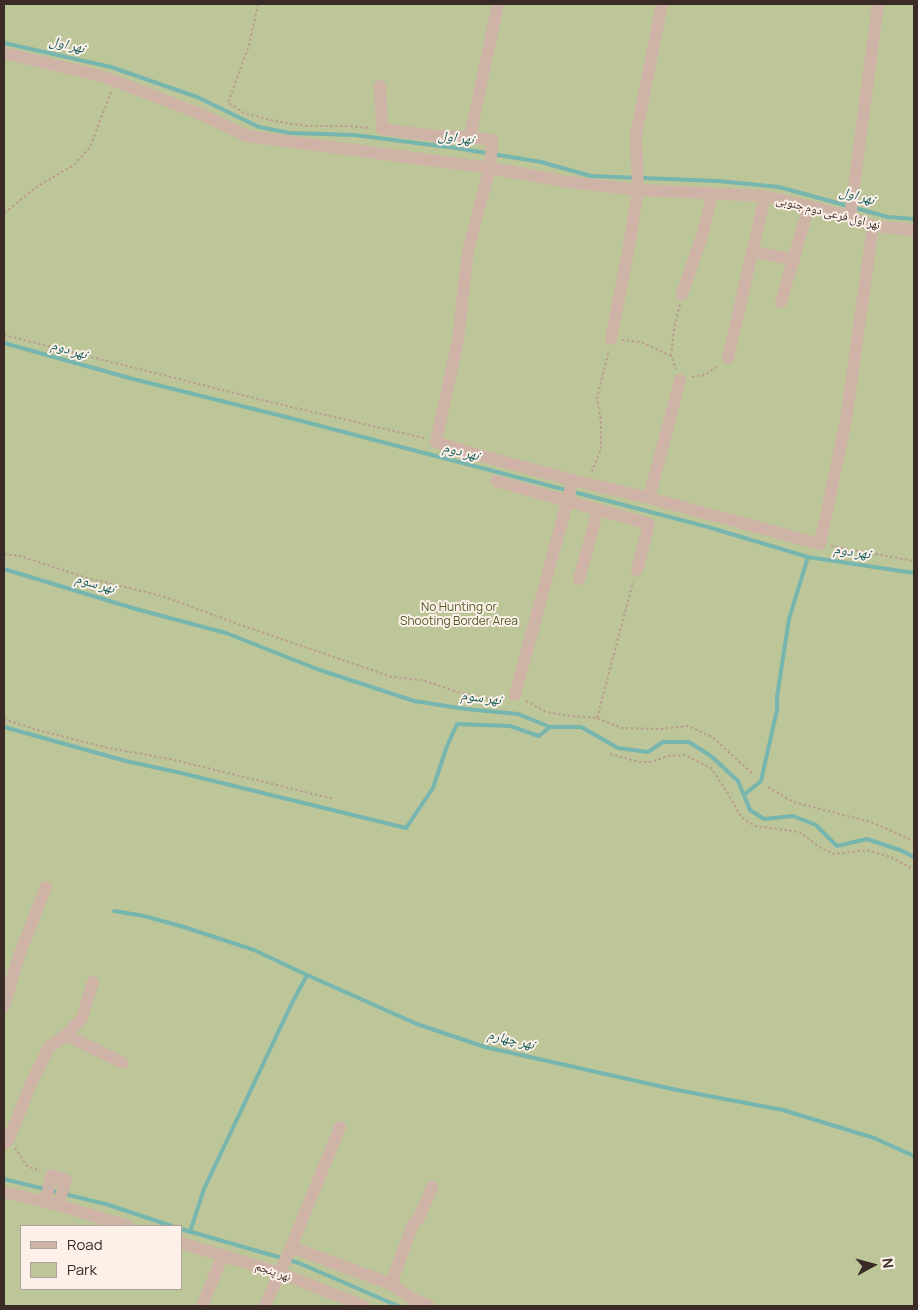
<!DOCTYPE html>
<html>
<head>
<meta charset="utf-8">
<style>
  body { margin:0 }
  #map { position:relative; width:918px; height:1310px; overflow:hidden; background:#f5e5db; font-family:Manrope,sans-serif }
  canvas { display:block }
  .frame { position:absolute; inset:0; border:5px solid #3a2b27; pointer-events:none }
  .legend { position:absolute; left:20px; top:1225px; width:162px; height:65px; box-sizing:border-box; background:#fcf0e8; border:1px solid #aea19b; margin:0; padding:6px 9px; list-style:none; font-size:15px; color:#3a2b27 }
  .legend li { display:flex; align-items:center; gap:10px; height:25px }
  .legend b { width:25px; border:1px solid #aea19b }
  .north { position:absolute; left:848px; top:1240px; width:50px; height:50px; -webkit-text-stroke:4px #fcf0e8; paint-order:stroke; rotate:83deg; font-size:14px; font-weight:700; line-height:20px; text-align:center; color:#3a2b27 }
  .north::after { content:''; display:block; margin:auto; width:18px; height:22px; background:#3a2b27; clip-path:polygon(50% 0,100% 100%,50% 72%,0 100%) }
</style>
</head>
<body>
<div id="map">
<canvas width="918" height="1310"></canvas>
<div class="frame"></div>
<ul class="legend">
<li><b style="height:6px;background:#cfb3a6"></b>Road</li>
<li><b style="height:14px;background:#bdc699"></b>Park</li>
</ul>
<div class="north">N</div>
</div>
<script>
const g = document.querySelector('canvas').getContext('2d');
g.lineJoin = 'round';
function fill(path, color) {
  g.fillStyle = color;
  g.fill(path, 'evenodd');
}
function shape(rows) {
  const path = new Path2D();
  for (const r of rows) {
    path.moveTo(r[0], r[1]);
    for (let i = 2; i < r.length; i += 2) path.lineTo(r[i], r[i + 1]);
  }
  return path;
}
function trace(path, color, width, dash) {
  g.strokeStyle = color;
  g.lineWidth = width;
  g.lineCap = dash ? 'butt' : 'round';
  g.setLineDash(dash || []);
  g.stroke(path);
}
function label(font, color, halo, rows, align = 'center') {
  g.font = font + ' Manrope,"Noto Naskh Arabic",sans-serif';
  g.lineWidth = 4;
  g.setLineDash([]);
  g.textBaseline = 'middle';
  g.strokeStyle = halo;
  g.fillStyle = color;
  for (const [text, x, y, turn = 0] of rows) {
    g.save();
    g.translate(x, y);
    g.rotate((+turn || 0) * Math.PI / 180);
    g.textAlign = isNaN(turn) ? turn : align;
    if (halo) g.strokeText(text, 0, 0);
    g.fillText(text, 0, 0);
    g.restore();
  }
}
fill(shape([
  [4,4,914,4,914,1306,4,1306],
  [21,1226,181,1226,181,1289,21,1289]
]), '#bdc699');
trace(shape([
  [4,43,111,67,197,97,259,127,290,133,354,135,456,148,541,162,591,176,718,181,779,187,888,217,914,219],
  [4,343,133,379,290,418,708,527,808,557,914,573],
  [4,569,136,609,226,633,317,669,414,701,466,709,518,714,550,727,581,727,618,748,648,752,663,742,689,742,711,756,738,781,750,810,764,819,793,816,816,825,837,846,867,839,900,850,914,857],
  [4,727,126,761,181,773,406,828,433,788,447,746,457,724,510,726,539,736,550,727],
  [744,795,761,781,777,710,777,697,789,619,808,557],
  [114,911,144,916,184,927,254,950,307,975,417,1024,485,1047,677,1090,783,1110,874,1138,914,1156],
  [4,1179,109,1205,172,1226],
  [181,1229,299,1263,398,1306],
  [190,1232,204,1189,291,1005,307,975]
]), '#77b5af', 4);
trace(shape([
  [258,4,249,45,228,103,244,113,275,121,307,126,347,126,370,128],
  [4,212,11,208,35,188,75,164,90,147,111,92],
  [4,335,266,401,424,438],
  [622,340,641,342,671,356,676,369],
  [671,356,674,329,680,304],
  [692,377,705,375,719,365],
  [592,472,601,449,601,421,597,398,609,350],
  [831,546,914,561],
  [4,554,20,556,84,577,162,596,235,623,392,677,423,680,458,692,498,701,504,699],
  [526,701,546,712,571,716,597,718,622,728,660,729,688,726,712,737,752,773],
  [597,718,633,582],
  [4,719,34,729,108,748,170,759,334,799],
  [610,754,639,762,651,762,668,756,685,755,711,768,727,792,741,817,755,826,800,832,819,847,834,854,866,850,891,857,914,870],
  [768,787,793,802,871,822,914,841],
  [15,1148,27,1166,40,1171]
]), '#bb9c8f', 2, [2.5, 2.5]);
trace(shape([
  [498,4,470,137,492,140,490,168,468,250,458,340,436,442,478,455,573,480,649,498,820,544,846,420,873,226],
  [4,53,104,77,196,112,247,136,490,168,568,182,638,190,765,196,809,206,850,217,873,226,914,230],
  [380,86,382,129,436,136,470,137],
  [850,217,878,4],
  [752,251,794,260],
  [682,294,703,233,712,195],
  [781,302,809,206],
  [611,339,628,252,638,190,636,135,662,4],
  [728,358,765,196],
  [496,481,649,524,637,570],
  [649,498,680,380],
  [579,579,598,510],
  [515,695,573,480],
  [4,1006,20,953,46,887],
  [66,1035,123,1063],
  [4,1144,9,1139,32,1081,49,1047,66,1035,82,1018,93,982],
  [4,1192,58,1205,128,1226],
  [45,1202,52,1175,66,1180,58,1205],
  [181,1243,280,1273,364,1306],
  [291,1247,340,1127],
  [391,1284,413,1224,419,1218,432,1187],
  [202,1306,223,1255],
  [265,1306,291,1247,391,1284,411,1298,429,1306]
]), '#cfb3a6', 12);
label('12px', '#3a2b27', '#fcf0e8', [
  ["نهر اول فرعی دوم جنوبی",828,213,14],
  ["نهر پنجم",273,1272,19]
]);
label('12px', '#4f5b28', '#fcf0e8', [
  ["No Hunting or",459,608],
  ["Shooting Border Area",459,622]
]);
label('italic 14px', '#18605b', '#fcf0e8', [
  ["نهر اول",67,45,13],
  ["نهر اول",456,138,7],
  ["نهر اول",857,196,15],
  ["نهر دوم",69,350,16],
  ["نهر دوم",461,452,14],
  ["نهر دوم",852,552,8],
  ["نهر سوم",95,584,16],
  ["نهر سوم",481,698,7],
  ["نهر چهارم",511,1040,13]
]);
</script>
</body>
</html>
